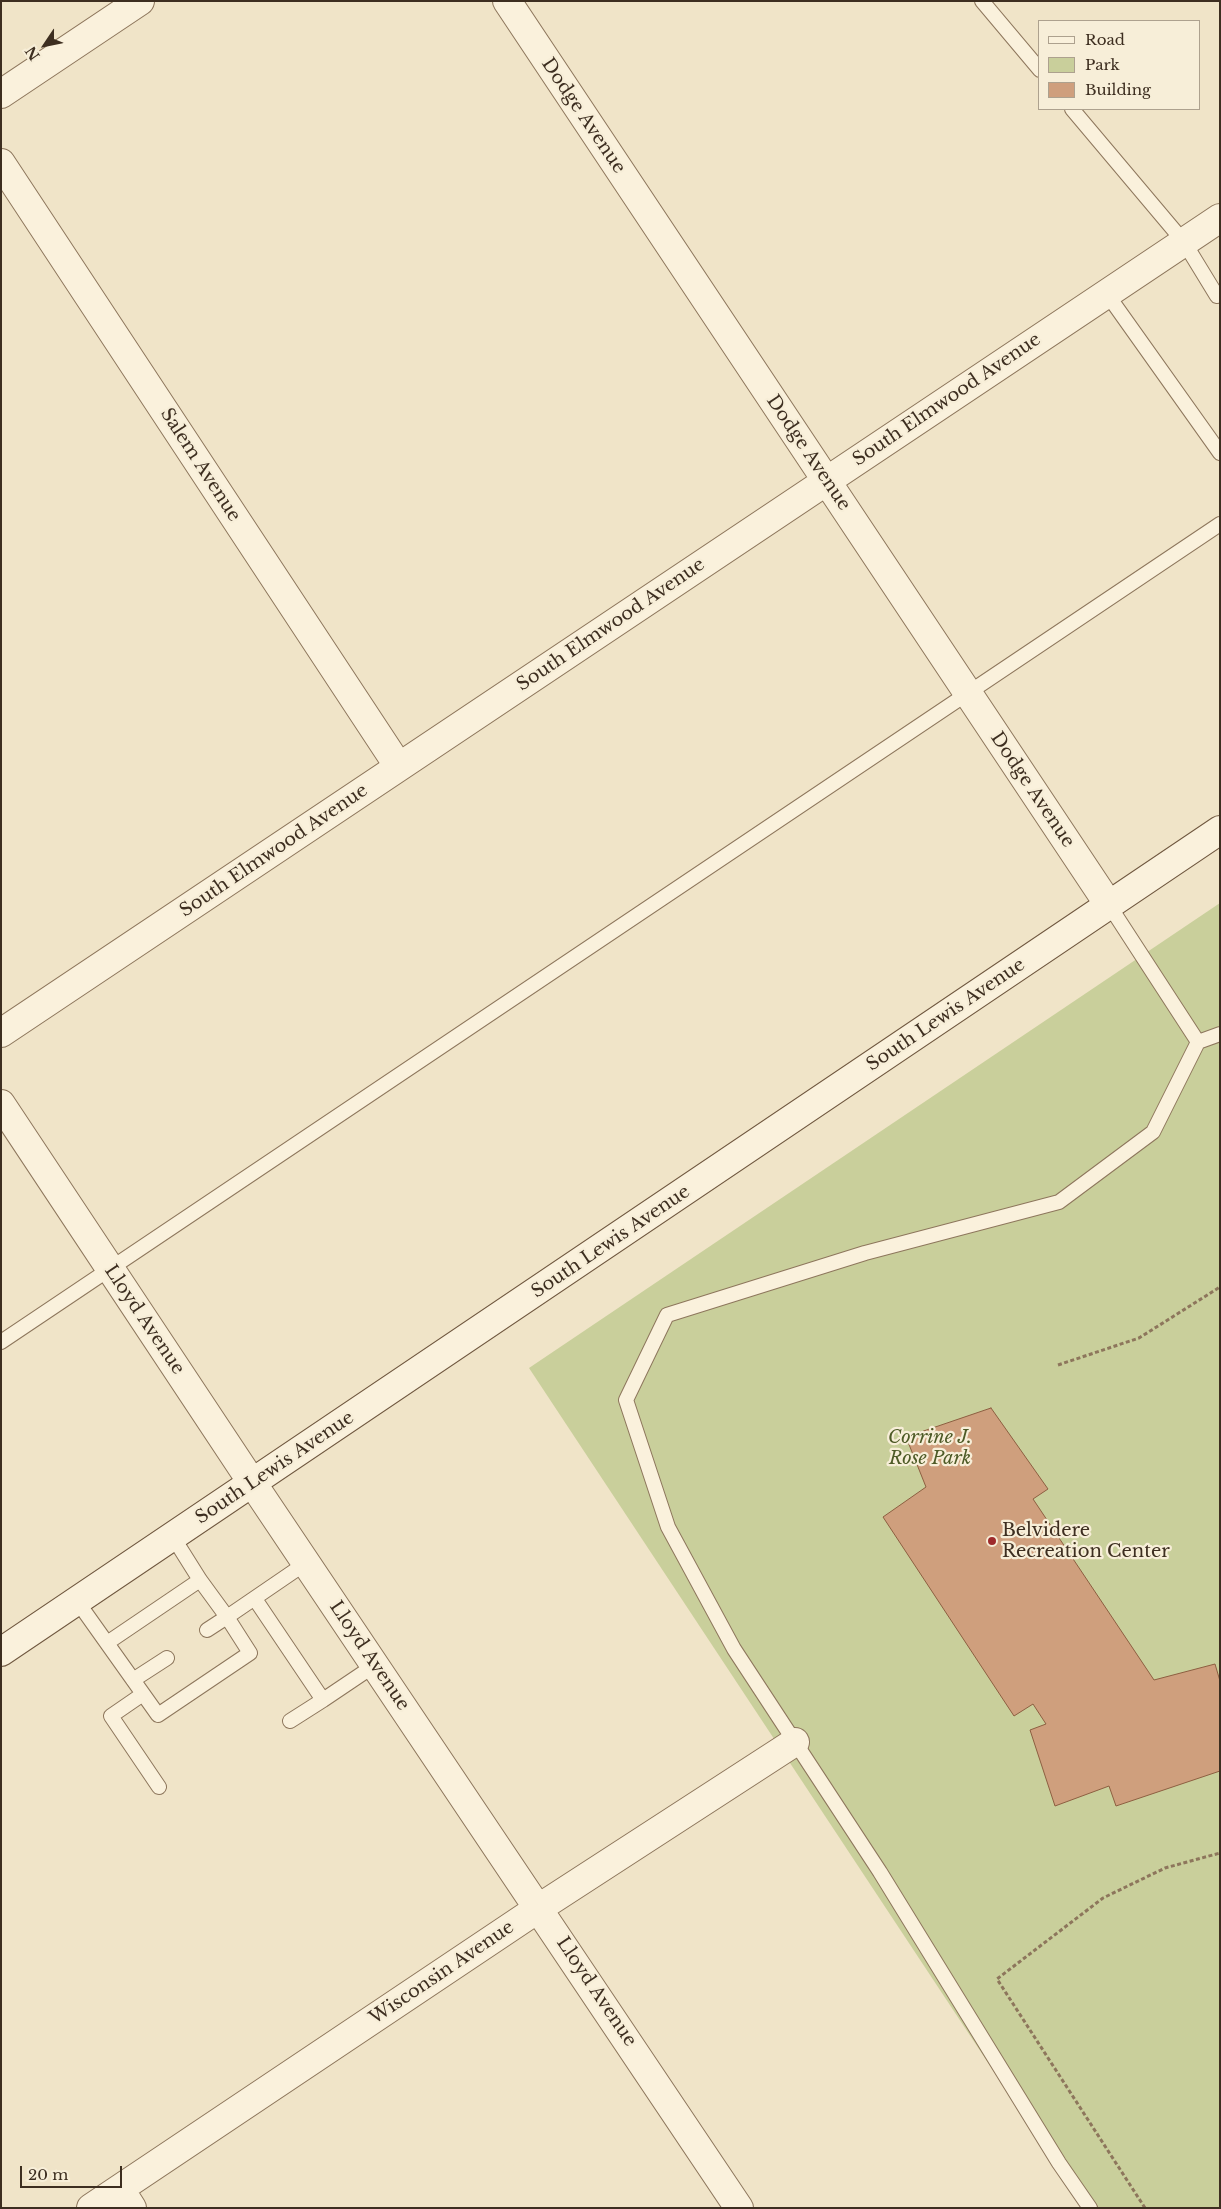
<!DOCTYPE html>
<html>
<head>
<meta charset="utf-8">
<style>
  body { margin:0 }
  #map { position:relative; width:1221px; height:2209px; overflow:hidden; background:#f0e4c8; font-family:"Libre Baskerville",serif }
  canvas { display:block }
  .frame { position:absolute; inset:0; border:2px solid #3d2e20; pointer-events:none }
  .legend { position:absolute; left:1038px; top:20px; width:162px; height:90px; box-sizing:border-box; background:#f7eed8; border:1px solid #ada18e; margin:0; padding:6px 9px; list-style:none; font-size:15px; color:#3d2e20 }
  .legend li { display:flex; align-items:center; gap:10px; height:25px }
  .legend b { width:25px; border:1px solid #ada18e }
  .north { position:absolute; left:20px; top:20px; width:50px; height:50px; -webkit-text-stroke:4px #f7eed8; paint-order:stroke; rotate:236deg; font-size:14px; font-weight:700; line-height:20px; text-align:center; color:#3d2e20 }
  .north::after { content:''; display:block; margin:auto; width:18px; height:22px; background:#3d2e20; clip-path:polygon(50% 0,100% 100%,50% 72%,0 100%) }
  .scale { position:absolute; left:20px; top:2166px; width:102px; height:22px; box-sizing:border-box; border:2px solid #3d2e20; border-top:0; padding-left:6px; font-size:15px; line-height:18px; white-space:nowrap; color:#3d2e20; -webkit-text-stroke:4px #f7eed8; paint-order:stroke }
</style>
</head>
<body>
<div id="map">
<canvas width="1221" height="2209"></canvas>
<div class="frame"></div>
<ul class="legend">
<li><b style="height:6px;background:#faf1dc"></b>Road</li>
<li><b style="height:14px;background:#c9cf9b"></b>Park</li>
<li><b style="height:14px;background:#cf9f7d"></b>Building</li>
</ul>
<div class="north">N</div>
<div class="scale">20 m</div>
</div>
<script>
const g = document.querySelector('canvas').getContext('2d');
g.lineJoin = 'round';
function fill(path, color) {
  g.fillStyle = color;
  g.fill(path, 'evenodd');
}
function shape(rows) {
  const path = new Path2D();
  for (const r of rows) {
    path.moveTo(r[0], r[1]);
    for (let i = 2; i < r.length; i += 2) path.lineTo(r[i], r[i + 1]);
  }
  return path;
}
function trace(path, color, width, dash) {
  g.strokeStyle = color;
  g.lineWidth = width;
  g.lineCap = dash ? 'butt' : 'round';
  g.setLineDash(dash || []);
  g.stroke(path);
}
function label(font, color, halo, rows, align = 'center') {
  g.font = font + ' "Libre Baskerville",serif';
  g.lineWidth = 4.5;
  g.setLineDash([]);
  g.textBaseline = 'middle';
  g.strokeStyle = halo;
  g.fillStyle = color;
  for (const [text, x, y, turn = 0] of rows) {
    g.save();
    g.translate(x, y);
    g.rotate((+turn || 0) * Math.PI / 180);
    g.textAlign = isNaN(turn) ? turn : align;
    if (halo) g.strokeText(text, 0, 0);
    g.fillText(text, 0, 0);
    g.restore();
  }
}
fill(shape([
  [1220,903,1220,2208,1084,2208,529,1368]
]), '#c9cf9b');
const building = shape([
  [991,1408,1048,1489,1033,1499,1154,1680,1215,1664,1220,1681,1220,1771,1116,1806,1109,1786,1055,1806,1030,1730,1046,1724,1033,1704,1014,1716,883,1517,926,1487,906,1437,991,1408]
]);
fill(building, '#cf9f7d');
trace(building, '#8d5f41', 1);
const lane = shape([
  [982,1,1040,70],
  [1072,109,1184,242,1217,296],
  [1107,294,1220,453],
  [1109,905,1198,1042,1220,1034],
  [1,1342,1220,524],
  [173,1537,200,1580,227,1617,207,1630],
  [255,1599,323,1700,375,1665],
  [77,1601,158,1715,250,1653,227,1617,306,1563],
  [107,1643,200,1580],
  [133,1680,167,1658],
  [143,1694,111,1716,159,1787],
  [290,1721,323,1700],
  [1090,2208,1059,2163,880,1872,734,1649,668,1527,626,1400,667,1315,865,1253,1059,1202,1153,1132,1198,1042]
]);
const street = shape([
  [507,1,1109,905],
  [1,94,140,1],
  [1,163,399,767],
  [1,1033,1220,218],
  [1,1104,253,1484,739,2208],
  [120,2189,132,2208],
  [91,2208,539,1908,795,1742]
]);
const secondary = shape([
  [1,1652,1220,830]
]);
trace(lane, '#8d765c', 16);
trace(street, '#8d765c', 30);
trace(secondary, '#6f573f', 30);
trace(shape([
  [1058,1365,1139,1338,1220,1287],
  [1145,2208,997,1979,1103,1898,1165,1868,1220,1853]
]), '#8d765c', 3, [4, 2.5]);
trace(lane, '#faf1dc', 14);
trace(street, '#faf1dc', 28);
trace(secondary, '#faf1dc', 28);
for (const [x, y, r, color] of [
  [992,1541,5,"#9e2a2b"]
]) {
  const dot = new Path2D();
  dot.arc(x, y, r, 0, 2 * Math.PI);
  g.fillStyle = color;
  g.fill(dot);
  trace(dot, '#f7eed8', 2);
}
label('18px', '#3d2e20', '#f7eed8', [
  ["Dodge Avenue",583,116,56],
  ["South Elmwood Avenue",947,400,-34],
  ["Dodge Avenue",808,453,56],
  ["Salem Avenue",200,465,57],
  ["South Elmwood Avenue",611,625,-34],
  ["Dodge Avenue",1032,790,56],
  ["South Elmwood Avenue",274,851,-34],
  ["South Lewis Avenue",946,1015,-34],
  ["South Lewis Avenue",611,1242,-34],
  ["Lloyd Avenue",144,1320,56],
  ["South Lewis Avenue",275,1468,-34],
  ["Lloyd Avenue",369,1656,56],
  ["Wisconsin Avenue",442,1973,-34],
  ["Lloyd Avenue",596,1992,56]
]);
label('italic 18px', '#4d5a26', '#f7eed8', [
  ["Corrine J.",930,1438],
  ["Rose Park",930,1459]
]);
label('18px', '#3d2e20', '#f7eed8', [
  ["Belvidere",1002,1531],
  ["Recreation Center",1002,1552]
], 'left');
</script>
</body>
</html>
